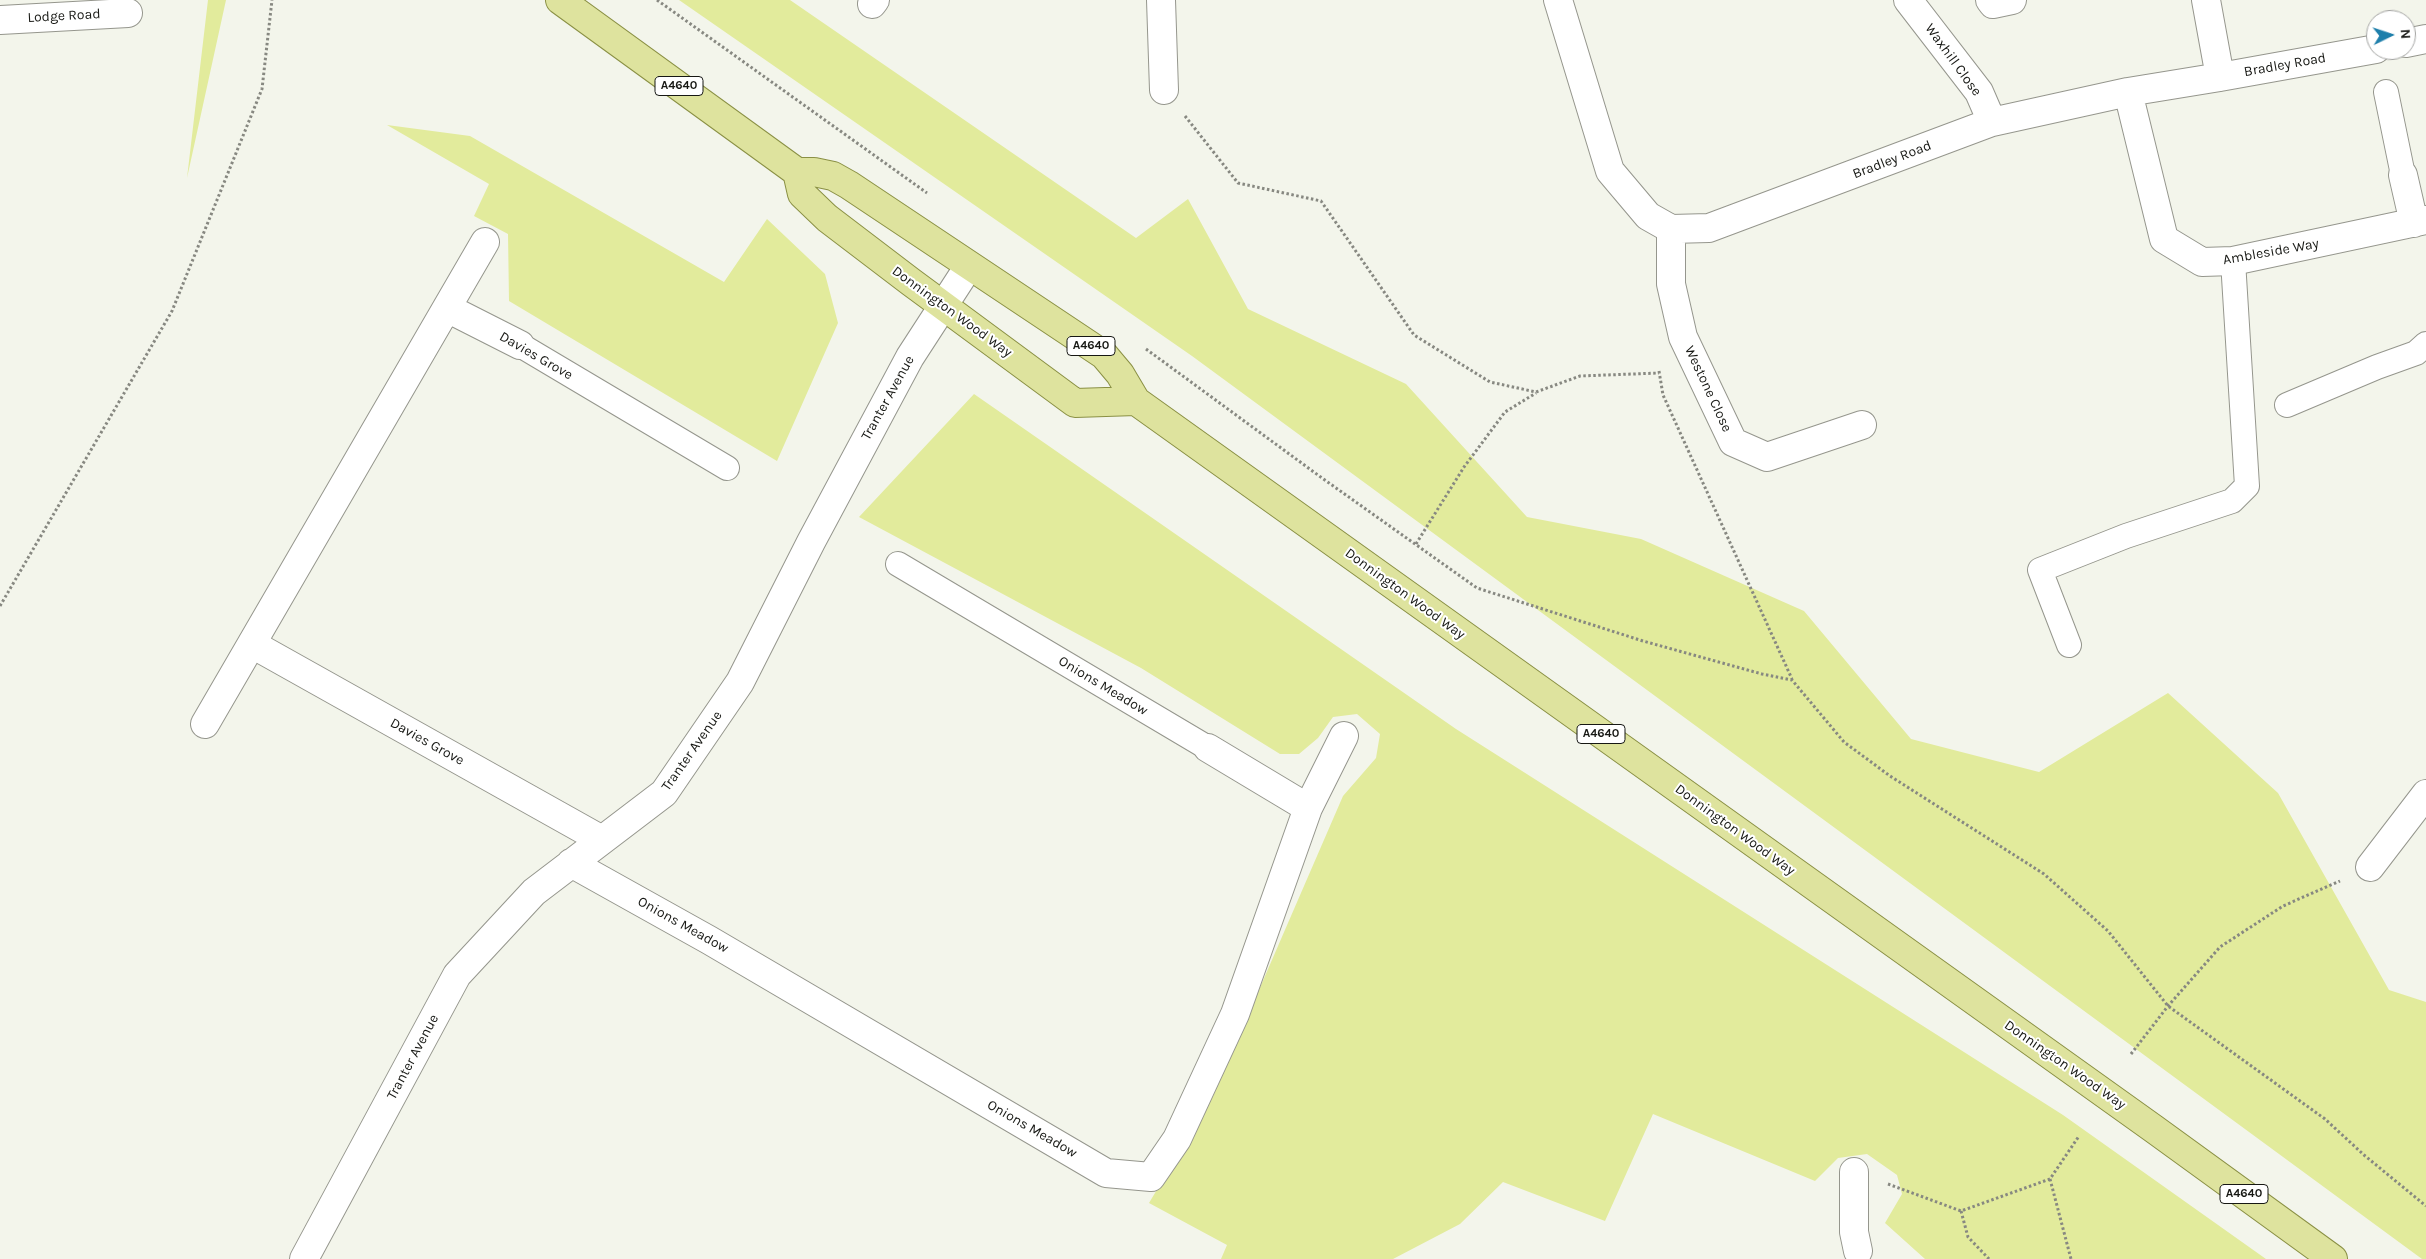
<!DOCTYPE html>
<html>
<head>
<meta charset="utf-8">
<style>
  body { margin:0 }
  #map { position:relative; width:2426px; height:1259px; overflow:hidden; background:#f3f5eb; font-family:Karla,sans-serif }
  canvas { display:block }
  .north { position:absolute; left:2366px; top:10px; width:50px; height:50px; box-sizing:border-box; background:#fff; border:1px solid #a2a3a1; border-radius:50%; rotate:86deg; font-size:14px; font-weight:700; line-height:20px; text-align:center; color:#171814 }
  .north::after { content:''; display:block; margin:auto; width:18px; height:22px; background:#1e7fab; clip-path:polygon(50% 0,100% 100%,50% 72%,0 100%) }
</style>
</head>
<body>
<div id="map">
<canvas width="2426" height="1259"></canvas>
<div class="north">N</div>
</div>
<script>
const g = document.querySelector('canvas').getContext('2d');
g.lineJoin = 'round';
function fill(path, color) {
  g.fillStyle = color;
  g.fill(path, 'evenodd');
}
function shape(rows) {
  const path = new Path2D();
  for (const r of rows) {
    path.moveTo(r[0], r[1]);
    for (let i = 2; i < r.length; i += 2) path.lineTo(r[i], r[i + 1]);
  }
  return path;
}
function trace(path, color, width, dash) {
  g.strokeStyle = color;
  g.lineWidth = width;
  g.lineCap = dash ? 'butt' : 'round';
  g.setLineDash(dash || []);
  g.stroke(path);
}
function label(font, color, halo, rows, align = 'center') {
  g.font = font + ' Karla,sans-serif';
  g.lineWidth = 4;
  g.setLineDash([]);
  g.textBaseline = 'middle';
  g.strokeStyle = halo;
  g.fillStyle = color;
  for (const [text, x, y, turn = 0] of rows) {
    g.save();
    g.translate(x, y);
    g.rotate((+turn || 0) * Math.PI / 180);
    g.textAlign = isNaN(turn) ? turn : align;
    if (halo) g.strokeText(text, 0, 0);
    g.fillText(text, 0, 0);
    g.restore();
  }
}
fill(shape([
  [208,0,226,0,187,178],
  [679,0,790,0,1136,238,1188,199,1248,309,1406,384,1527,517,1641,539,1804,611,1911,739,2039,772,2168,693,2278,793,2389,990,2426,1002,2426,1259,2422,1259,1192,356],
  [387,125,470,136,724,282,767,219,825,274,838,323,777,461,509,301,508,234,474,216,489,184],
  [974,394,1456,729,2063,1115,2266,1259,1925,1259,1885,1223,1902,1194,1897,1175,1867,1154,1838,1158,1815,1181,1653,1114,1605,1221,1503,1182,1460,1224,1393,1259,1221,1259,1227,1245,1149,1203,1213,1096,1343,796,1376,758,1380,734,1357,714,1333,717,1318,738,1299,754,1280,754,1141,668,859,517]
]), '#e2eb9c');
const service = shape([
  [2386,92,2403,175],
  [520,345,727,468],
  [2287,405,2377,367,2416,353,2426,344],
  [898,564,1208,748],
  [2069,645,2040,570,2126,536,2232,501,2247,486,2233,261]
]);
const minor = shape([
  [1161,0,1164,90],
  [1558,0,1610,171,1648,216,1671,229,1709,228,1992,122,2128,92,2220,77,2376,49],
  [1908,0,1979,92,1992,122],
  [1990,0,1993,4,2012,0],
  [2206,0,2220,77],
  [872,4,875,0],
  [0,20,128,13],
  [2406,43,2426,39],
  [2128,92,2164,239,2202,262,2233,261,2426,220],
  [2403,175,2414,223],
  [1671,229,1671,284,1683,337,1733,442,1767,457,1862,425],
  [447,308,520,345],
  [252,644,602,840],
  [205,724,485,242],
  [1208,748,1308,808],
  [571,863,709,940,1106,1173,1151,1177,1177,1139,1235,1014,1308,808,1344,736],
  [2370,867,2426,794],
  [1854,1172,1854,1232,1858,1251],
  [304,1259,457,975,534,892,664,793,740,682,811,542,910,357,969,266]
]);
const primary = shape([
  [560,0,797,172,814,172,833,176,849,185,1104,355,1120,374,1136,401,2154,1129,2333,1259],
  [797,172,802,194,827,218,911,282,1075,403,1136,401]
]);
trace(service, '#95968d', 26);
trace(minor, '#95968d', 30);
trace(primary, '#8a9044', 30);
trace(shape([
  [657,0,927,193],
  [1185,116,1238,183,1321,201,1414,335,1490,382,1536,392,1580,376,1659,373],
  [1146,349,1322,478,1477,588,1643,641,1762,674,1792,680,1844,742,1890,776,2044,874,2108,931,2168,1006,2325,1119,2364,1155,2426,1206],
  [1659,371,1663,395,1792,679],
  [1416,544,1464,467,1505,412,1536,393],
  [0,606,172,311,262,89,272,0],
  [2131,1054,2168,1006,2220,947,2283,906,2340,881],
  [2050,1179,2071,1259],
  [1888,1184,1961,1211,2050,1179,2079,1136],
  [1961,1211,1968,1237,1989,1259]
]), '#878881', 3, [2.5, 2.5]);
trace(service, '#fff', 24);
trace(minor, '#fff', 28);
trace(primary, '#dee39e', 28);
for (const [x, y, w] of [
  [679,86,48],
  [1091,346,48],
  [1601,734,48],
  [2244,1194,48]
]) {
  const box = new Path2D();
  box.roundRect(x - w / 2, y - 9.5, w, 19, 4);
  g.fillStyle = '#fff';
  g.fill(box);
  trace(box, '#171814', 1);
}
label('bold 12px', '#171814', null, [
  ["A4640",679,86],
  ["A4640",1091,346],
  ["A4640",1601,734],
  ["A4640",2244,1194]
]);
label('14px', '#171814', '#fff', [
  ["Lodge Road",64,16,-3],
  ["Waxhill Close",1953,60,54],
  ["Bradley Road",2285,65,-10],
  ["Bradley Road",1892,160,-21],
  ["Ambleside Way",2271,252,-10],
  ["Donnington Wood Way",952,312,36],
  ["Davies Grove",536,356,30],
  ["Westone Close",1708,389,65],
  ["Tranter Avenue",888,398,-61],
  ["Donnington Wood Way",1405,594,36],
  ["Onions Meadow",1103,686,31],
  ["Davies Grove",427,742,29],
  ["Tranter Avenue",692,751,-55],
  ["Donnington Wood Way",1735,830,36],
  ["Onions Meadow",683,925,29],
  ["Tranter Avenue",413,1057,-62],
  ["Donnington Wood Way",2065,1065,35],
  ["Onions Meadow",1032,1129,30]
]);
</script>
</body>
</html>
